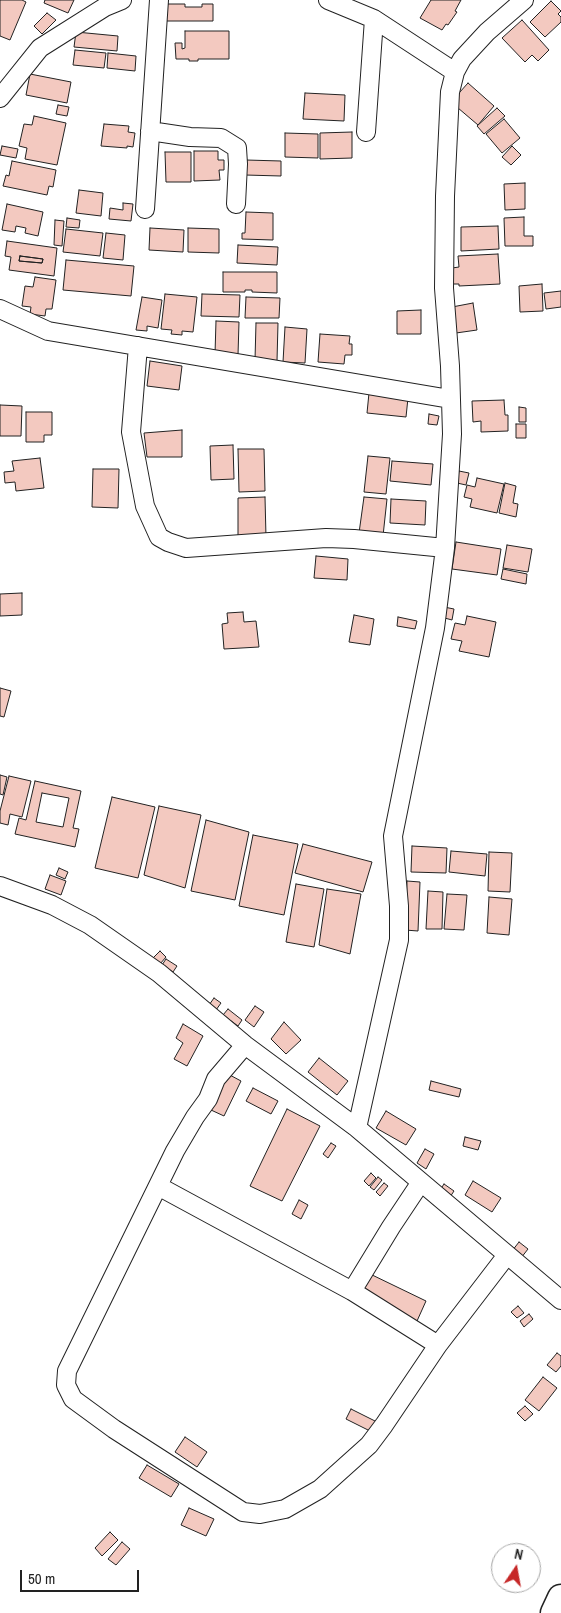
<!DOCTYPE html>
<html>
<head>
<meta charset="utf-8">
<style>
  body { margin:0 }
  #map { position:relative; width:561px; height:1613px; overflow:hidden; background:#fff; font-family:"Archivo Narrow",sans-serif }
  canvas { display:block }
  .north { position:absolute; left:491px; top:1543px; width:50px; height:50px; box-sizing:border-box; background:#fff; border:1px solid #a7a7a7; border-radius:50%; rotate:12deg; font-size:14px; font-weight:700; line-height:20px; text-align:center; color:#222 }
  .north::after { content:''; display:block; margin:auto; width:18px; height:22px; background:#c62828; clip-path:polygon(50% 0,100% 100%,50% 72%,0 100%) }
  .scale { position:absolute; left:20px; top:1570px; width:119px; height:22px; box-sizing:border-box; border:2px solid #222; border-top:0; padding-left:6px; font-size:15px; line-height:18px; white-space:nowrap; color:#222; -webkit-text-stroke:4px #fff; paint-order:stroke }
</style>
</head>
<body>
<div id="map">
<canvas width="561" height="1613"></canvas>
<div class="north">N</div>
<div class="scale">50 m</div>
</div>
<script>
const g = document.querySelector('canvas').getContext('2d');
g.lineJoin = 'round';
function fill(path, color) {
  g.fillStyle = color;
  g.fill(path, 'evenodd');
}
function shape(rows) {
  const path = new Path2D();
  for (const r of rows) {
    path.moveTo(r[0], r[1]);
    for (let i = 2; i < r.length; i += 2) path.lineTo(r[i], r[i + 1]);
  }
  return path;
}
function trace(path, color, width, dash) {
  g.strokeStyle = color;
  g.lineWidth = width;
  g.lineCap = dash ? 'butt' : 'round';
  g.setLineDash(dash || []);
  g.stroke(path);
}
const building = shape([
  [0,0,22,0,26,2,10,40,0,36,0,0],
  [45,0,74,0,68,13,44,3,45,0],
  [431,0,461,0,455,11,457,12,448,25,446,24,442,30,420,18,431,0],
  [551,1,561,11,558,14,561,17,561,22,545,37,530,22,551,1],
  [164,4,185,4,185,7,202,7,202,4,213,4,213,21,163,21,164,4],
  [47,13,56,20,42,34,34,26,47,13],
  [522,20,549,50,538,61,532,55,525,62,502,38,522,20],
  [185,31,229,31,229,59,198,59,198,61,189,61,189,59,176,59,175,43,182,43,182,49,185,48,185,31],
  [76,32,118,36,117,51,74,47,76,32],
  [75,50,106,53,104,68,73,65,75,50],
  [108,53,136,56,135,71,107,68,108,53],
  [30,74,71,82,67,103,26,95,30,74],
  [468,83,494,106,478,125,451,102,468,83],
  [305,93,345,95,344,121,303,119,305,93],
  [58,105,69,107,67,116,56,114,58,105],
  [497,108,505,116,484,134,477,126,497,108],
  [34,116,66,123,57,165,25,159,27,148,19,146,24,124,32,125,34,116],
  [504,119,520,138,502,153,486,134,504,119],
  [104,124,129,126,128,132,135,133,133,147,127,146,127,148,101,146,104,124],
  [352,132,352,158,320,159,320,133,352,132],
  [285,133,318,134,318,158,285,157,285,133],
  [2,146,18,149,16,158,0,155,2,146],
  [512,146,521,155,511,165,502,157,512,146],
  [194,151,218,151,218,160,224,160,224,170,219,170,220,180,194,181,194,151],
  [165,152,191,152,191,182,166,182,165,152],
  [246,160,281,161,281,176,245,175,246,160],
  [12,161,56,170,53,187,49,186,47,195,3,186,6,175,9,176,12,161],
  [525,183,525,209,505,210,504,184,525,183],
  [79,190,103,193,101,216,76,213,79,190],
  [123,203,133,204,131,221,109,219,110,208,123,210,123,203],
  [7,204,43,212,38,236,25,233,26,228,16,226,15,232,2,230,7,204],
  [246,212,273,213,273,240,242,239,242,233,245,233,246,212],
  [524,217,524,236,533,236,533,246,505,246,504,218,524,217],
  [67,218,80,220,79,228,66,227,67,218],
  [55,220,64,221,62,246,54,245,55,220],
  [498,226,499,249,461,251,461,227,498,226],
  [150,228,184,230,183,252,149,250,150,228],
  [188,228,219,229,219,253,188,252,188,228],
  [66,229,103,233,100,256,63,252,66,229],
  [106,233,125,235,123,260,103,258,106,233],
  [7,241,57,248,54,276,9,270,11,257,5,256,7,241],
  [20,256,43,259,42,263,19,261,20,256],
  [238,245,278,247,277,265,237,263,238,245],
  [498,254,500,284,459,286,459,284,453,284,452,268,459,267,458,256,498,254],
  [20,256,43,259,42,263,19,261,20,256],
  [66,260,134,266,131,296,63,290,66,260],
  [223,272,277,272,277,293,252,292,252,290,245,290,245,292,223,292,223,272],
  [35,277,56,280,52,309,46,309,45,316,30,314,31,307,22,306,25,286,33,287,35,277],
  [542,284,543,311,520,312,519,286,542,284],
  [561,291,561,307,546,309,544,293,561,291],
  [165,294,197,297,193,332,182,331,182,335,171,334,172,330,161,329,165,294],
  [202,294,240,295,239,317,201,316,202,294],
  [142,297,162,300,158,328,147,326,147,331,136,330,142,297],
  [246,297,280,298,279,318,245,318,246,297],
  [473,303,477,330,456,333,452,307,473,303],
  [421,310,421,334,397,334,397,311,421,310],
  [216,321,239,322,238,355,215,354,216,321],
  [256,323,278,323,277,361,255,360,256,323],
  [285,327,307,329,305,363,283,362,285,327],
  [320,334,350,336,349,344,352,344,352,355,345,355,344,364,318,362,320,334],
  [150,361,182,366,179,390,147,386,150,361],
  [369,393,408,398,406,417,367,413,369,393],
  [504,400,505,415,508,415,508,431,481,432,481,421,473,422,472,401,504,400],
  [0,405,22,406,21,436,0,436,0,405],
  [519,407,526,408,526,422,519,422,519,407],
  [26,412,52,412,52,435,44,435,44,442,26,442,26,412],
  [429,414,439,416,437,425,428,424,429,414],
  [516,424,526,424,526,438,516,438,516,424],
  [182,430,182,457,147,457,144,433,182,430],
  [233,445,234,479,211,480,210,446,233,445],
  [238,449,264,449,265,491,239,492,238,449],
  [368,456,390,458,386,494,364,492,368,456],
  [40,458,44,488,16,491,15,482,5,483,4,472,14,471,12,461,40,458],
  [392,461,433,464,431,485,390,481,392,461],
  [93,469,119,469,118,508,92,507,93,469],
  [459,471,469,473,466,485,457,483,459,471],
  [477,478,504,484,497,513,470,507,472,499,464,497,467,485,475,487,477,478],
  [505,483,516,486,513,503,518,504,516,517,499,513,505,483],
  [265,497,266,537,238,537,238,498,265,497],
  [364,497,387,499,383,536,359,533,364,497],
  [391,499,426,501,425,525,390,523,391,499],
  [456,542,501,549,497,575,452,569,456,542],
  [507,545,532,549,528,572,503,568,507,545],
  [316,556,348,559,347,580,314,578,316,556],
  [503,569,527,574,526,584,501,579,503,569],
  [22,593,22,615,0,616,0,594,22,593],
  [444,607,454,609,452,620,441,617,444,607],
  [243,612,244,622,256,621,259,647,224,649,222,624,228,623,227,613,243,612],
  [354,615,374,619,370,645,349,642,354,615],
  [467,616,496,622,489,657,459,651,462,641,451,639,455,623,465,625,467,616],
  [398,617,417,621,415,629,397,626,398,617],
  [0,688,11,691,4,717,0,716,0,688],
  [0,775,7,777,3,795,0,794,0,775],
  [9,776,31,781,22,817,10,814,8,825,0,823,0,811,9,776],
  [35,781,81,791,73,828,79,829,75,847,15,834,19,818,26,820,35,781],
  [42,793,69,798,63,827,36,822,42,793],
  [112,797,155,807,138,878,95,868,112,797],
  [159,806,201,815,185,888,144,875,159,806],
  [206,820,249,832,235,900,191,891,206,820],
  [253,835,298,844,284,915,239,906,253,835],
  [303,844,372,862,363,892,295,873,303,844],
  [412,846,447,848,446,873,411,872,412,846],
  [451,851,487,854,485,876,449,872,451,851],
  [489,852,512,853,510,892,488,891,489,852],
  [59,868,68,872,65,879,56,875,59,868],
  [50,875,66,881,61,895,45,889,50,875],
  [407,881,420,882,418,931,405,930,407,881],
  [296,884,324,889,314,947,286,942,296,884],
  [327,889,361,894,350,954,319,945,327,889],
  [428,891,443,892,442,929,426,929,428,891],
  [447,894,467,895,464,930,444,929,447,894],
  [489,897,512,899,509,935,487,933,489,897],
  [160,951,166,957,160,964,153,958,160,951],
  [166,959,177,966,173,972,162,965,166,959],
  [214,998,221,1003,216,1010,209,1005,214,998],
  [255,1006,264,1012,254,1027,245,1020,255,1006],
  [228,1009,242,1020,238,1026,223,1015,228,1009],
  [284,1022,301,1040,286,1054,271,1039,284,1022],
  [183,1024,203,1036,187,1066,174,1059,183,1043,176,1038,183,1024],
  [319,1058,348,1081,337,1095,308,1072,319,1058],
  [228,1074,241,1081,224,1116,211,1110,228,1074],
  [431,1081,461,1089,459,1097,429,1090,431,1081],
  [253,1088,278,1101,271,1114,246,1101,253,1088],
  [287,1109,320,1126,282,1201,250,1186,287,1109],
  [386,1111,416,1129,406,1145,376,1128,386,1111],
  [465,1137,481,1141,478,1150,463,1146,465,1137],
  [331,1143,336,1146,328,1158,323,1154,331,1143],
  [425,1149,434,1154,426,1169,417,1163,425,1149],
  [371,1173,376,1178,369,1186,364,1181,371,1173],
  [378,1177,382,1180,374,1190,370,1187,378,1177],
  [473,1181,501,1198,492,1212,465,1195,473,1181],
  [384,1183,388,1186,380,1196,376,1192,384,1183],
  [444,1184,454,1191,450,1197,440,1190,444,1184],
  [299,1200,308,1205,301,1219,292,1214,299,1200],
  [519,1242,528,1249,521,1258,512,1251,519,1242],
  [366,1272,426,1301,417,1321,356,1292,366,1272],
  [518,1306,524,1313,517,1318,511,1312,518,1306],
  [529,1314,533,1319,524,1327,520,1321,529,1314],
  [557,1353,561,1356,561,1366,556,1372,547,1365,557,1353],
  [543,1377,557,1388,539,1411,525,1400,543,1377],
  [525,1406,533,1414,525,1421,517,1413,525,1406],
  [351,1409,379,1423,374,1433,346,1419,351,1409],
  [185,1437,207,1452,197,1467,175,1452,185,1437],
  [147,1465,179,1484,171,1497,139,1478,147,1465],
  [189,1508,214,1519,206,1536,181,1525,189,1508],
  [110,1532,118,1540,102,1556,95,1548,110,1532],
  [122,1542,130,1549,116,1565,108,1559,122,1542]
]);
fill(building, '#f3c9c0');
trace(building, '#222', 1);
const minor = shape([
  [328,0,374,19,455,72],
  [0,98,40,48,105,7,122,0],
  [150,131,190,137,221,138,237,148,238,164,236,204],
  [366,132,374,19],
  [145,209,159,0],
  [0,309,48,331,450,399],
  [138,346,131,432,145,506,159,537,168,542,186,548,326,538,354,539,445,548],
  [0,886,52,905,90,925,159,973,245,1045,357,1128,561,1300],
  [245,1045,216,1079,208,1099,195,1117,175,1151,67,1371,66,1385,73,1399,114,1429,243,1512,260,1514,285,1509,320,1489,369,1445,384,1425,438,1345,507,1255],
  [357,1128,399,940,399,906,393,836,435,628,445,548,452,434,450,366,444,288,445,196,450,92,455,72,462,59,487,32,524,0],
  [158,1186,352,1291,438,1345],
  [352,1291,391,1227,421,1182]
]);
const highway = shape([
  [554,1613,561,1598]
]);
trace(minor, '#222', 20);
trace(highway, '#222', 29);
trace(minor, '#fff', 18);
trace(highway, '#fff', 26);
</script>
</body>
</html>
